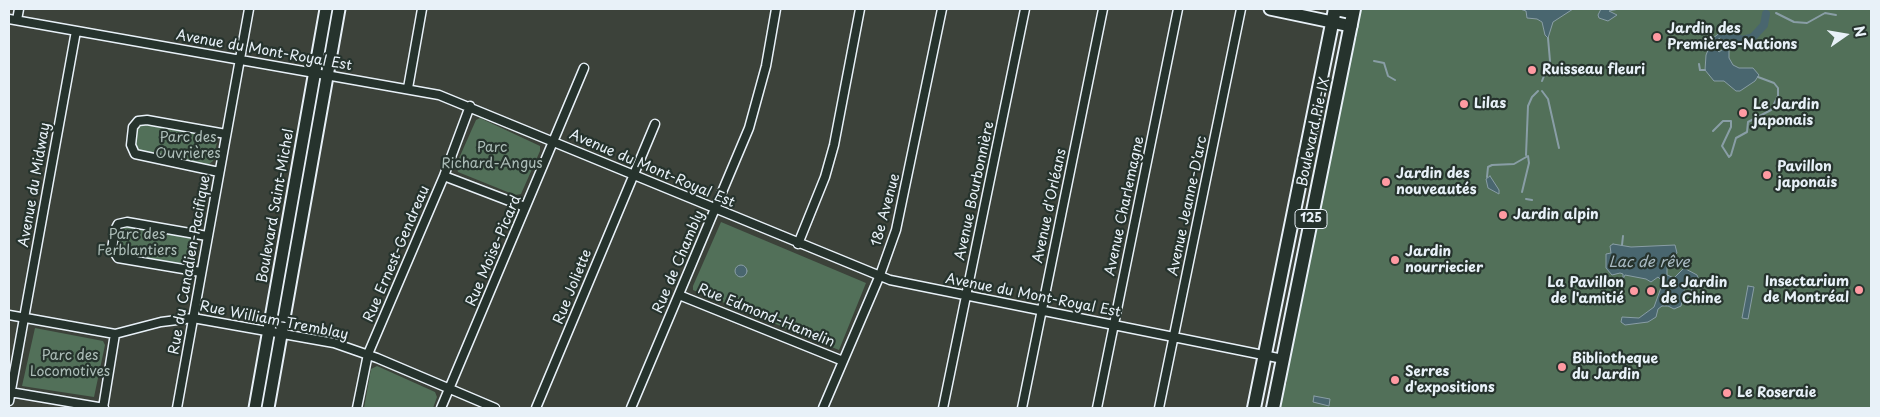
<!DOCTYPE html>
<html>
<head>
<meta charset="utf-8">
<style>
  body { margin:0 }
  #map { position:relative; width:1880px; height:417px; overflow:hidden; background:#3c423a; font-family:"Playpen Sans",sans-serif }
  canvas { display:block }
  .frame { position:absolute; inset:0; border:10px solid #e8f1f8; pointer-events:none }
  .north { position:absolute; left:1820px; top:10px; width:50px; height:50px; -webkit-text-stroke:4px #26332d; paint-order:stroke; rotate:77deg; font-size:14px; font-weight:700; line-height:20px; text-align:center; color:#e8f1f8 }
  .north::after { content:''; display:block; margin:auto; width:18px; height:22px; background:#e8f1f8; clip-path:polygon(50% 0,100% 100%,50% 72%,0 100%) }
</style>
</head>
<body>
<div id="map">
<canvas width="1880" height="417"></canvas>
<div class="frame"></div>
<div class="north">N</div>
</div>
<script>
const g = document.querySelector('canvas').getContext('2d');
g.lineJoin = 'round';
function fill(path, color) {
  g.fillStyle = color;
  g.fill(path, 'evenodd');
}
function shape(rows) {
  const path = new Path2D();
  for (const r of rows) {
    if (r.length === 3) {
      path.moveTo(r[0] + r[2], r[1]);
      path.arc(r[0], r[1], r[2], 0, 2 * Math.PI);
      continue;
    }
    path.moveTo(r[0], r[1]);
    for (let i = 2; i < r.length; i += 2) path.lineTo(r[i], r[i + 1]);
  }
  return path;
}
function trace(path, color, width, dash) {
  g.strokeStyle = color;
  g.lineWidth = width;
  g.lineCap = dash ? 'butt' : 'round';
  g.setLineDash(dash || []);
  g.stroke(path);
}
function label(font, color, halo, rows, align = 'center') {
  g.font = font + ' "Playpen Sans",sans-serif';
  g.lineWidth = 4.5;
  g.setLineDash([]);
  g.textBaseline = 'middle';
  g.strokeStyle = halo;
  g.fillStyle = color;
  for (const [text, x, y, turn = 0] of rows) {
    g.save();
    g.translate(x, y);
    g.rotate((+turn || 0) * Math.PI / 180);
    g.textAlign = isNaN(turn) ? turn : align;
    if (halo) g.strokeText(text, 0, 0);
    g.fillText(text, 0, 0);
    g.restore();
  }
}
fill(shape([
  [1360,9,1871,9,1871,408,1280,408,1284,386,1287,383,1286,378,1353,43,1357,37,1354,35],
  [480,118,540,146,540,151,521,194,515,195,458,172,456,165,476,120],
  [143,124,213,136,217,142,213,161,208,165,137,151,135,144,137,128],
  [721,222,866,283,839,350,693,290,693,286],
  [126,226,195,238,198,245,195,263,190,267,119,254,115,246,119,230],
  [35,328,103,341,105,345,94,397,22,386],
  [377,366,435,392,437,397,433,408,364,408,371,369]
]), '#527059');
const water = shape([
  [1520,9,1573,9,1553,22,1548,38,1545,35,1542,22,1537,19,1527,18,1526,11,1520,9],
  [1601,9,1619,9,1609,11,1617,15,1608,21,1599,18,1598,15,1601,9],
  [1721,32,1726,34,1717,40,1717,50,1719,52,1729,45,1729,58,1733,65,1739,68,1753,68,1759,75,1755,81,1740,91,1736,91,1724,81,1714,81,1705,70,1706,55,1713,38,1721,32],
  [1490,176,1499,190,1499,194,1488,188,1486,179,1490,176],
  [1613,244,1631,247,1675,245,1677,253,1667,261,1667,275,1674,278,1684,268,1697,275,1700,283,1692,292,1691,288,1685,287,1681,306,1674,309,1668,306,1662,306,1658,309,1656,317,1648,322,1625,325,1621,322,1622,317,1639,318,1654,307,1663,282,1658,277,1651,282,1646,279,1625,275,1623,279,1623,274,1620,273,1612,275,1606,268,1606,254,1611,253,1610,246,1613,244],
  [741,271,6],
  [1748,286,1754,287,1748,319,1742,318,1748,286],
  [1314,396,1330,399,1329,406,1313,402,1314,396]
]);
fill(water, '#49666f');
trace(water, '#899ea6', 1);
trace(shape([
  [1776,13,1794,22,1807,23,1825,13,1836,15],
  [1374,61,1384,63,1388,76,1395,80],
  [1699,64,1700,70,1705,70],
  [1542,81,1550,61,1548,38],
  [1542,91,1548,99,1559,148],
  [1713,131,1723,121,1731,121,1731,127,1722,146,1729,157,1731,155,1736,138,1747,132,1748,122,1771,110,1778,96,1778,88,1774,83,1758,77],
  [1526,155,1528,106,1532,97,1538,91],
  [1487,177,1488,167,1492,165,1514,164,1528,156,1529,163,1522,192],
  [1526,199,1532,200],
  [1622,245,1623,236]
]), '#899ea6', 2);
trace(shape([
  [1726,33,1742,40,1753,37,1764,25,1766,14],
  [1724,36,1727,46]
]), '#49666f', 8);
const street = shape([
  [9,19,439,95,890,280,1283,359],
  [17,20,19,9],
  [408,88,422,9],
  [219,172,135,154,131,145,133,127,138,121,147,120,226,134],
  [444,176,525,207],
  [798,244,825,177,834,145,860,9],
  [201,272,118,258,112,249,115,230,118,224,127,222,207,236],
  [679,295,843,361],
  [9,315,115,334,161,322,193,318,334,343,377,358,495,408],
  [10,392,104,408],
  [9,401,76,31],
  [103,408,115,334],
  [177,408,249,9],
  [357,408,368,354,444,176,470,106],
  [441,408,584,68],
  [536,408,655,124],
  [631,408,749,128,766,66,776,9],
  [823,408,880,275,896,230,942,9],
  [943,408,1025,9],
  [1022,408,1103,9],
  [1097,408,1178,9],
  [1159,408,1241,9]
]);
const secondary = shape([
  [1270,9,1351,26],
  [1334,9,1353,13],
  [255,408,326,9],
  [268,408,339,9]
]);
const primary = shape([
  [1254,408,1335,9],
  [1273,408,1354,9]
]);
trace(street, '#e8f1f8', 11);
trace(secondary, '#e8f1f8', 15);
trace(primary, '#e8f1f8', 16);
trace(street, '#26332d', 8);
trace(secondary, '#26332d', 11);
trace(primary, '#26332d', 12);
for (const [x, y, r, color] of [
  [1657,37,5,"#ff9aa2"],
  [1532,70,5,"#ff9aa2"],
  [1464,104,5,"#ff9aa2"],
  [1743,113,5,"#ff9aa2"],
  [1767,175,5,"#ff9aa2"],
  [1386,182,5,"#ff9aa2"],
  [1503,215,5,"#ff9aa2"],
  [1395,260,5,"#ff9aa2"],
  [1859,290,5,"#ff9aa2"],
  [1634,291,5,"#ff9aa2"],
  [1651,291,5,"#ff9aa2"],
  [1562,367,5,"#ff9aa2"],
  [1395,380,5,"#ff9aa2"],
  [1727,393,5,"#ff9aa2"]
]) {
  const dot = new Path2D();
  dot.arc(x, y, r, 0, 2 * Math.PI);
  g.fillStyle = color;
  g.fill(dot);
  trace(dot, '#26332d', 2);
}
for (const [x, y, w] of [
  [1311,219,32]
]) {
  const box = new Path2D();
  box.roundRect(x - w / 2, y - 9.5, w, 19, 4);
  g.fillStyle = '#26332d';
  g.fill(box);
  trace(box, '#e8f1f8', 1);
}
label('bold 12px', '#e8f1f8', null, [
  ["125",1311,219]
]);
label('bold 14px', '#e8f1f8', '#26332d', [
  ["Jardin des",1667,29],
  ["Premières-Nations",1667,45],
  ["Ruisseau fleuri",1542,70],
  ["Lilas",1474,104],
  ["Le Jardin",1753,105],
  ["japonais",1753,121],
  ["Pavillon",1777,167],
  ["japonais",1777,183],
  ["Jardin des",1396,174],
  ["nouveautés",1396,190],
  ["Jardin alpin",1513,215],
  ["Jardin",1405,252],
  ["nourriecier",1405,268],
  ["Insectarium",1849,282,"right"],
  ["de Montréal",1849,298,"right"],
  ["La Pavillon",1624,283,"right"],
  ["de l'amitié",1624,299,"right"],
  ["Le Jardin",1661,283],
  ["de Chine",1661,299],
  ["Bibliotheque",1572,359],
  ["du Jardin",1572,375],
  ["Serres",1405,372],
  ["d'expositions",1405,388],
  ["Le Roseraie",1737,393]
], 'left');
label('14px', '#e8f1f8', '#26332d', [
  ["Avenue du Mont-Royal Est",264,51,10],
  ["Boulevard Pie-IX",1314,132,-78],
  ["Avenue du Mont-Royal Est",652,169,23],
  ["Avenue du Midway",35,185,-80],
  ["Avenue Bourbonnière",975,191,-78],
  ["Boulevard Saint-Michel",276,206,-80],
  ["Avenue d'Orléans",1050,206,-78],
  ["Avenue Charlemagne",1125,206,-78],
  ["Avenue Jeanne-D'arc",1188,206,-78],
  ["18e Avenue",886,210,-75],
  ["Rue Moïse-Picard",494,251,-67],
  ["Rue Ernest-Gendreau",397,254,-67],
  ["Rue de Chambly",679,262,-67],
  ["Rue du Canadien-Pacifique",190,265,-80],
  ["Rue Joliette",573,287,-68],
  ["Avenue du Mont-Royal Est",1033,296,11],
  ["Rue Edmond-Hamelin",766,316,22],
  ["Rue William-Tremblay",274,321,11]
]);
label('14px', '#acbdb8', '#26332d', [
  ["Parc des",188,138],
  ["Ouvrières",188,154],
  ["Parc",492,148],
  ["Richard-Angus",492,164],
  ["Parc des",137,235],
  ["Ferblantiers",137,251],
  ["Parc des",70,356],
  ["Locomotives",70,372]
]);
label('italic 15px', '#a8b9c1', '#26332d', [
  ["Lac de rêve",1649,263]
]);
</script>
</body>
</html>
